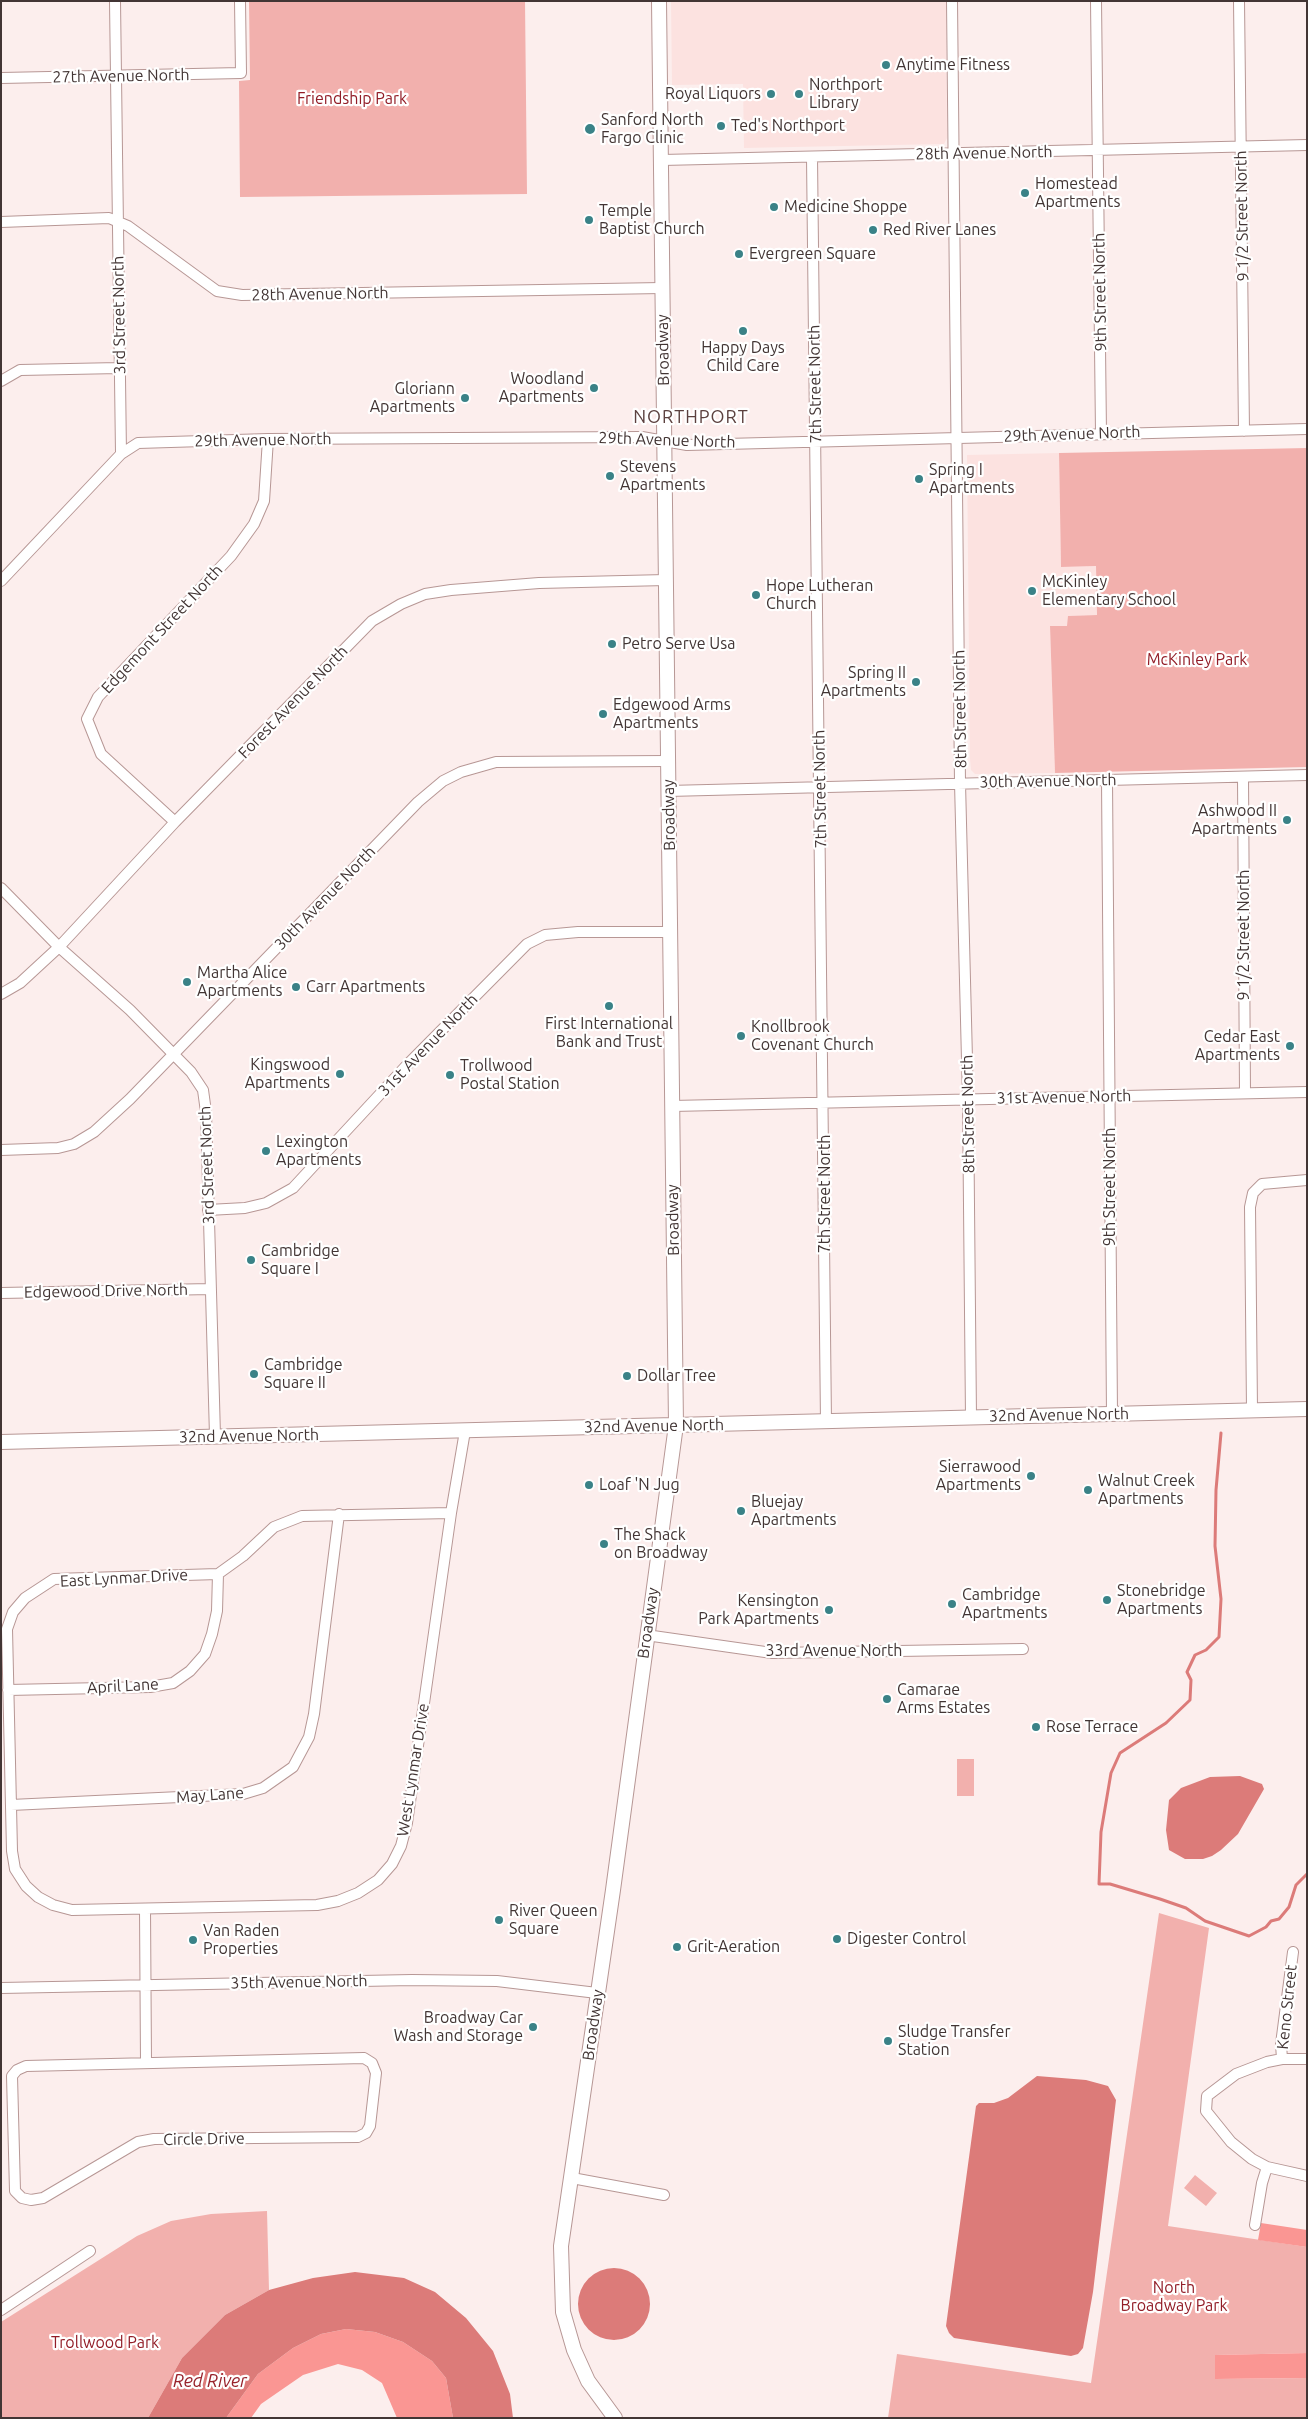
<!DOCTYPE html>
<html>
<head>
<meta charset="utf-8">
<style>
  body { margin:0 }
  #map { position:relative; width:1308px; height:2419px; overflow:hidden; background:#fceeed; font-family:Ubuntu,sans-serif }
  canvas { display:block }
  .frame { position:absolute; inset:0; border:2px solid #423534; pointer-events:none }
</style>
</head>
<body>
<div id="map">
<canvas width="1308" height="2419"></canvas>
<div class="frame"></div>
</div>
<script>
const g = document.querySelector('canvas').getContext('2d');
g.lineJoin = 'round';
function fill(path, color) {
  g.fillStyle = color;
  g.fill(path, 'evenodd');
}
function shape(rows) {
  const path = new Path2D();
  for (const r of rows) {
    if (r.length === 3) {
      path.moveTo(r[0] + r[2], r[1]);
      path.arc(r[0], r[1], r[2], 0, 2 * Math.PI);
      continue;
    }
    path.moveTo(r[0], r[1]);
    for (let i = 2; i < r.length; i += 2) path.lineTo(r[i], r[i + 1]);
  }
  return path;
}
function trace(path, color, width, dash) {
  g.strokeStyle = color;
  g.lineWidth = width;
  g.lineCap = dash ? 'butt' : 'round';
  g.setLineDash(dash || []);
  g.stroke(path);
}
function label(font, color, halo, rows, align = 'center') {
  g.font = font + ' Ubuntu,sans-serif';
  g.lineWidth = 4.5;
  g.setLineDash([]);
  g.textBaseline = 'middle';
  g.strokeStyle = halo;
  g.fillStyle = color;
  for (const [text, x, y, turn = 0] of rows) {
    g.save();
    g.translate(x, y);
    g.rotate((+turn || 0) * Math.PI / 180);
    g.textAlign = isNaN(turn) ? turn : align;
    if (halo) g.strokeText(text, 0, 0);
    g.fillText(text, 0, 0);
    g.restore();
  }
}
fill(shape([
  [671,1,946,1,947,138,944,144,744,148,743,84,672,85],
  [1059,453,1061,567,1096,566,1097,615,1068,616,1068,626,1050,627,1055,773,975,774,971,770,970,759,967,455]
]), '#fce2e0');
fill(shape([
  [249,1,525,1,527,194,240,197,239,81,250,80],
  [1307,448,1307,767,1055,773,1050,626,1067,626,1068,616,1097,615,1096,566,1061,567,1059,453],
  [957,1759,974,1759,974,1796,957,1796],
  [1159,1913,1209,1928,1168,2226,1307,2247,1307,2353,1216,2355,1215,2379,1307,2378,1307,2418,888,2418,897,2354,1091,2383],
  [1195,2175,1217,2193,1206,2206,1184,2188],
  [267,2211,269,2290,225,2315,182,2358,148,2418,1,2418,1,2322,137,2236,171,2221,211,2214]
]), '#f2b0ad');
fill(shape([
  [1261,2223,1307,2230,1307,2247,1258,2240],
  [346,2329,375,2332,403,2342,432,2361,446,2378,453,2418,397,2418,382,2383,362,2370,338,2364,303,2375,261,2404,251,2418,226,2418,258,2374,293,2348,321,2334],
  [1307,2353,1307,2378,1215,2379,1215,2355]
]), '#fa9693');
fill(shape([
  [1240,1776,1262,1784,1264,1789,1238,1834,1221,1850,1212,1856,1203,1859,1185,1859,1169,1850,1166,1830,1169,1800,1181,1788,1210,1777],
  [1037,2076,1086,2080,1108,2086,1116,2100,1093,2292,1083,2348,1078,2354,1071,2356,954,2338,949,2333,946,2326,976,2106,979,2103,994,2103,1008,2098],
  [614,2304,36],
  [355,2272,404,2278,435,2292,466,2318,493,2351,510,2394,513,2418,453,2418,446,2378,432,2361,403,2342,375,2332,346,2329,321,2334,293,2348,258,2374,226,2418,148,2418,182,2358,225,2315,269,2290,313,2278]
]), '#dc7b79');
trace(shape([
  [1221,1433,1216,1490,1215,1546,1221,1599,1219,1637,1206,1650,1195,1655,1187,1672,1191,1680,1190,1700,1166,1723,1120,1753,1111,1773,1101,1832,1099,1884,1110,1884,1160,1899,1186,1908,1205,1921,1249,1936,1266,1927,1271,1921,1279,1919,1289,1907,1296,1885,1307,1874]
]), '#dc7b79', 3);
const street = shape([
  [952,1,960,783,968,1099,971,1418],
  [1096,1,1101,433],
  [1239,1,1244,431],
  [1,78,241,73,240,1],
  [812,157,826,1421],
  [662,160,1307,145],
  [1,222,109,218,128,226,217,291,242,295,662,288],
  [1,381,20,370,119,368],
  [121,454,138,443,268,439,642,437,687,445,1307,429],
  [1,581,121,454,115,1],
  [1243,777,1245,1093],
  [1107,780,1112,1414],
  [668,791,1307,775],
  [175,822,101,754,87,719,98,697,231,556,254,524,264,501,268,439],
  [1,888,59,947,130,1010,191,1072,203,1090,206,1112,215,1436],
  [1,994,20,983,59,947,175,822,372,621,401,604,425,594,451,590,539,583,666,580],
  [672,1106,1307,1092],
  [1,1150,58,1148,74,1144,94,1132,130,1099,418,802,443,781,461,772,496,762,668,761],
  [208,1210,245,1208,266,1203,293,1188,407,1065,527,944,545,935,578,932,670,932],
  [1,1293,211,1289],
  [1252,1410,1250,1207,1253,1193,1262,1184,1307,1180],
  [451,1513,302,1516,274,1527,243,1556,218,1574,54,1579,25,1598,13,1612,7,1629,12,1851,15,1869,26,1886,38,1897,53,1905,72,1910,317,1905,338,1901,358,1893,378,1880,392,1864,401,1846,407,1823,451,1513,465,1431],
  [646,1635,772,1653,1023,1649],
  [8,1690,150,1687,173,1683,190,1671,205,1654,212,1634,217,1611,218,1574],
  [11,1805,243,1794,263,1788,293,1767,309,1737,314,1714,339,1514],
  [145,1909,146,2063],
  [1,1988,412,1980,497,1981,597,1993],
  [364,2058,372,2063,376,2073,370,2126,366,2133,358,2137,154,2139,138,2142,43,2198,31,2200,22,2198,15,2191,12,2076,17,2070,26,2066,364,2058],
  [1282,2059,1281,2044,1293,1952],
  [1307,2059,1282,2059,1267,2062,1236,2074,1207,2096,1206,2111,1231,2142,1252,2159,1267,2167,1307,2176],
  [572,2178,664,2195],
  [1255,2225,1262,2183,1267,2167],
  [1,2310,90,2251]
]);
const secondary = shape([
  [1,1442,1307,1409],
  [615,2418,588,2381,574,2350,563,2312,561,2246,613,1890,676,1425,659,1]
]);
trace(street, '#b79795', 12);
trace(secondary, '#b79795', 16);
trace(street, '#fff', 10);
trace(secondary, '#fff', 14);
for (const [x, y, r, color] of [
  [886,65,5,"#3a8287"],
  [771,94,5,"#3a8287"],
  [799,94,5,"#3a8287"],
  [721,126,5,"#3a8287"],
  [590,129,6,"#3a8287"],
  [1025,193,5,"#3a8287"],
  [774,207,5,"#3a8287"],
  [589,220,5,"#3a8287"],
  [873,230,5,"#3a8287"],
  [739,254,5,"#3a8287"],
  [743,331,5,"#3a8287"],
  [594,388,5,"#3a8287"],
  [465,398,5,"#3a8287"],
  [610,476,5,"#3a8287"],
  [919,479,5,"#3a8287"],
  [1032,591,5,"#3a8287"],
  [756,595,5,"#3a8287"],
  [612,644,5,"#3a8287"],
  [916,682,5,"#3a8287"],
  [603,714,5,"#3a8287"],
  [1287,820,5,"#3a8287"],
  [187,982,5,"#3a8287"],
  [296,987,5,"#3a8287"],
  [609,1006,5,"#3a8287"],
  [741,1036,5,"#3a8287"],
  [1290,1046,5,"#3a8287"],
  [340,1074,5,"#3a8287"],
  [450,1075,5,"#3a8287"],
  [266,1151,5,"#3a8287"],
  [251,1260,5,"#3a8287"],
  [254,1374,5,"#3a8287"],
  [627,1376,5,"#3a8287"],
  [1031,1476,5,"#3a8287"],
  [589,1485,5,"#3a8287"],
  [1088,1490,5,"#3a8287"],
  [741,1511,5,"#3a8287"],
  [604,1544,5,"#3a8287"],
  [1107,1600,5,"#3a8287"],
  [952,1604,5,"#3a8287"],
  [829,1610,5,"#3a8287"],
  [887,1699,5,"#3a8287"],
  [1036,1727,5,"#3a8287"],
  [499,1920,5,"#3a8287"],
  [837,1939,5,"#3a8287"],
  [193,1940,5,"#3a8287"],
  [677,1947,5,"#3a8287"],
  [533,2027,5,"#3a8287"],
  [888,2041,5,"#3a8287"]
]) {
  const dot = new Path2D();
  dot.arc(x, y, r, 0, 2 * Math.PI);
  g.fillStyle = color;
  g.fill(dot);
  trace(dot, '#fff', 2);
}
label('16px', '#423534', '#fff', [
  ["Anytime Fitness",896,65],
  ["Northport",809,85],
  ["Library",809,103],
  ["Royal Liquors",761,94,"right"],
  ["Sanford North",601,120],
  ["Fargo Clinic",601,138],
  ["Ted's Northport",731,126],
  ["Homestead",1035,184],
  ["Apartments",1035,202],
  ["Medicine Shoppe",784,207],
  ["Temple",599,211],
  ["Baptist Church",599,229],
  ["Red River Lanes",883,230],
  ["Evergreen Square",749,254],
  ["Happy Days",743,348,"center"],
  ["Child Care",743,366,"center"],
  ["Woodland",584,379,"right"],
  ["Apartments",584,397,"right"],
  ["Gloriann",455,389,"right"],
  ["Apartments",455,407,"right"],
  ["Stevens",620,467],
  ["Apartments",620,485],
  ["Spring I",929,470],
  ["Apartments",929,488],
  ["McKinley",1042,582],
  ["Elementary School",1042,600],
  ["Hope Lutheran",766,586],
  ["Church",766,604],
  ["Petro Serve Usa",622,644],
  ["Spring II",906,673,"right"],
  ["Apartments",906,691,"right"],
  ["Edgewood Arms",613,705],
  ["Apartments",613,723],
  ["Ashwood II",1277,811,"right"],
  ["Apartments",1277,829,"right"],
  ["Martha Alice",197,973],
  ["Apartments",197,991],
  ["Carr Apartments",306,987],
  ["First International",609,1024,"center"],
  ["Bank and Trust",609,1042,"center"],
  ["Knollbrook",751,1027],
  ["Covenant Church",751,1045],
  ["Cedar East",1280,1037,"right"],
  ["Apartments",1280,1055,"right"],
  ["Kingswood",330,1065,"right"],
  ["Apartments",330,1083,"right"],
  ["Trollwood",460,1066],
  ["Postal Station",460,1084],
  ["Lexington",276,1142],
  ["Apartments",276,1160],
  ["Cambridge",261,1251],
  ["Square I",261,1269],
  ["Cambridge",264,1365],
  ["Square II",264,1383],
  ["Dollar Tree",637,1376],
  ["Sierrawood",1021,1467,"right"],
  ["Apartments",1021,1485,"right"],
  ["Walnut Creek",1098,1481],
  ["Apartments",1098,1499],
  ["Loaf 'N Jug",599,1485],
  ["Bluejay",751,1502],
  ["Apartments",751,1520],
  ["The Shack",614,1535],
  ["on Broadway",614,1553],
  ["Stonebridge",1117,1591],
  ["Apartments",1117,1609],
  ["Cambridge",962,1595],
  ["Apartments",962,1613],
  ["Kensington",819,1601,"right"],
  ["Park Apartments",819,1619,"right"],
  ["Camarae",897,1690],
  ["Arms Estates",897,1708],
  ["Rose Terrace",1046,1727],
  ["River Queen",509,1911],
  ["Square",509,1929],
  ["Van Raden",203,1931],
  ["Properties",203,1949],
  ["Digester Control",847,1939],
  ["Grit-Aeration",687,1947],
  ["Broadway Car",523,2018,"right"],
  ["Wash and Storage",523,2036,"right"],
  ["Sludge Transfer",898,2032],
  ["Station",898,2050]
], 'left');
label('16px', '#423534', '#fff', [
  ["27th Avenue North",121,76,-1],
  ["28th Avenue North",984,153,-1],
  ["9 1/2 Street North",1242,216,-91],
  ["9th Street North",1100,292,-91],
  ["28th Avenue North",320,294,-1],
  ["3rd Street North",119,315,-91],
  ["Broadway",663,350,-91],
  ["7th Street North",815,384,-91],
  ["29th Avenue North",1072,434,-2],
  ["29th Avenue North",263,440,-1],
  ["29th Avenue North",667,440,2],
  ["Edgemont Street North",162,629,-47],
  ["Forest Avenue North",293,702,-46],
  ["8th Street North",960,709,-91],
  ["30th Avenue North",1048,781,-1],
  ["7th Street North",820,789,-91],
  ["Broadway",669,815,-91],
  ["30th Avenue North",325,898,-46],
  ["9 1/2 Street North",1244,935,-90],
  ["31st Avenue North",428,1045,-46],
  ["31st Avenue North",1064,1097,-1],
  ["8th Street North",968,1114,-91],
  ["3rd Street North",207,1165,-92],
  ["9th Street North",1110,1187,-90],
  ["7th Street North",825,1194,-90],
  ["Broadway",673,1220,-91],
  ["Edgewood Drive North",106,1291,-1],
  ["32nd Avenue North",1059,1415,-1],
  ["32nd Avenue North",654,1426,-1],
  ["32nd Avenue North",249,1436,-1],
  ["East Lynmar Drive",124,1578,-3],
  ["Broadway",648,1623,-82],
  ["33rd Avenue North",834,1651],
  ["April Lane",123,1686,-3],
  ["West Lynmar Drive",413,1770,-81],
  ["May Lane",210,1795,-4],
  ["35th Avenue North",299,1982,-1],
  ["Keno Street",1287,2007,-84],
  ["Broadway",593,2025,-82],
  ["Circle Drive",204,2139,-1]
]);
label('16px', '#921d27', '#fff', [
  ["Friendship Park",352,99],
  ["McKinley Park",1197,660],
  ["North",1174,2288],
  ["Broadway Park",1174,2306],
  ["Trollwood Park",105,2343]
]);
g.letterSpacing = '1px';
label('18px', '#5c413f', '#fff', [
  ["NORTHPORT",691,417]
]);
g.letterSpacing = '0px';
label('italic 18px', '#98232c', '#fff', [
  ["Red River",210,2381]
]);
</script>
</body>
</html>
